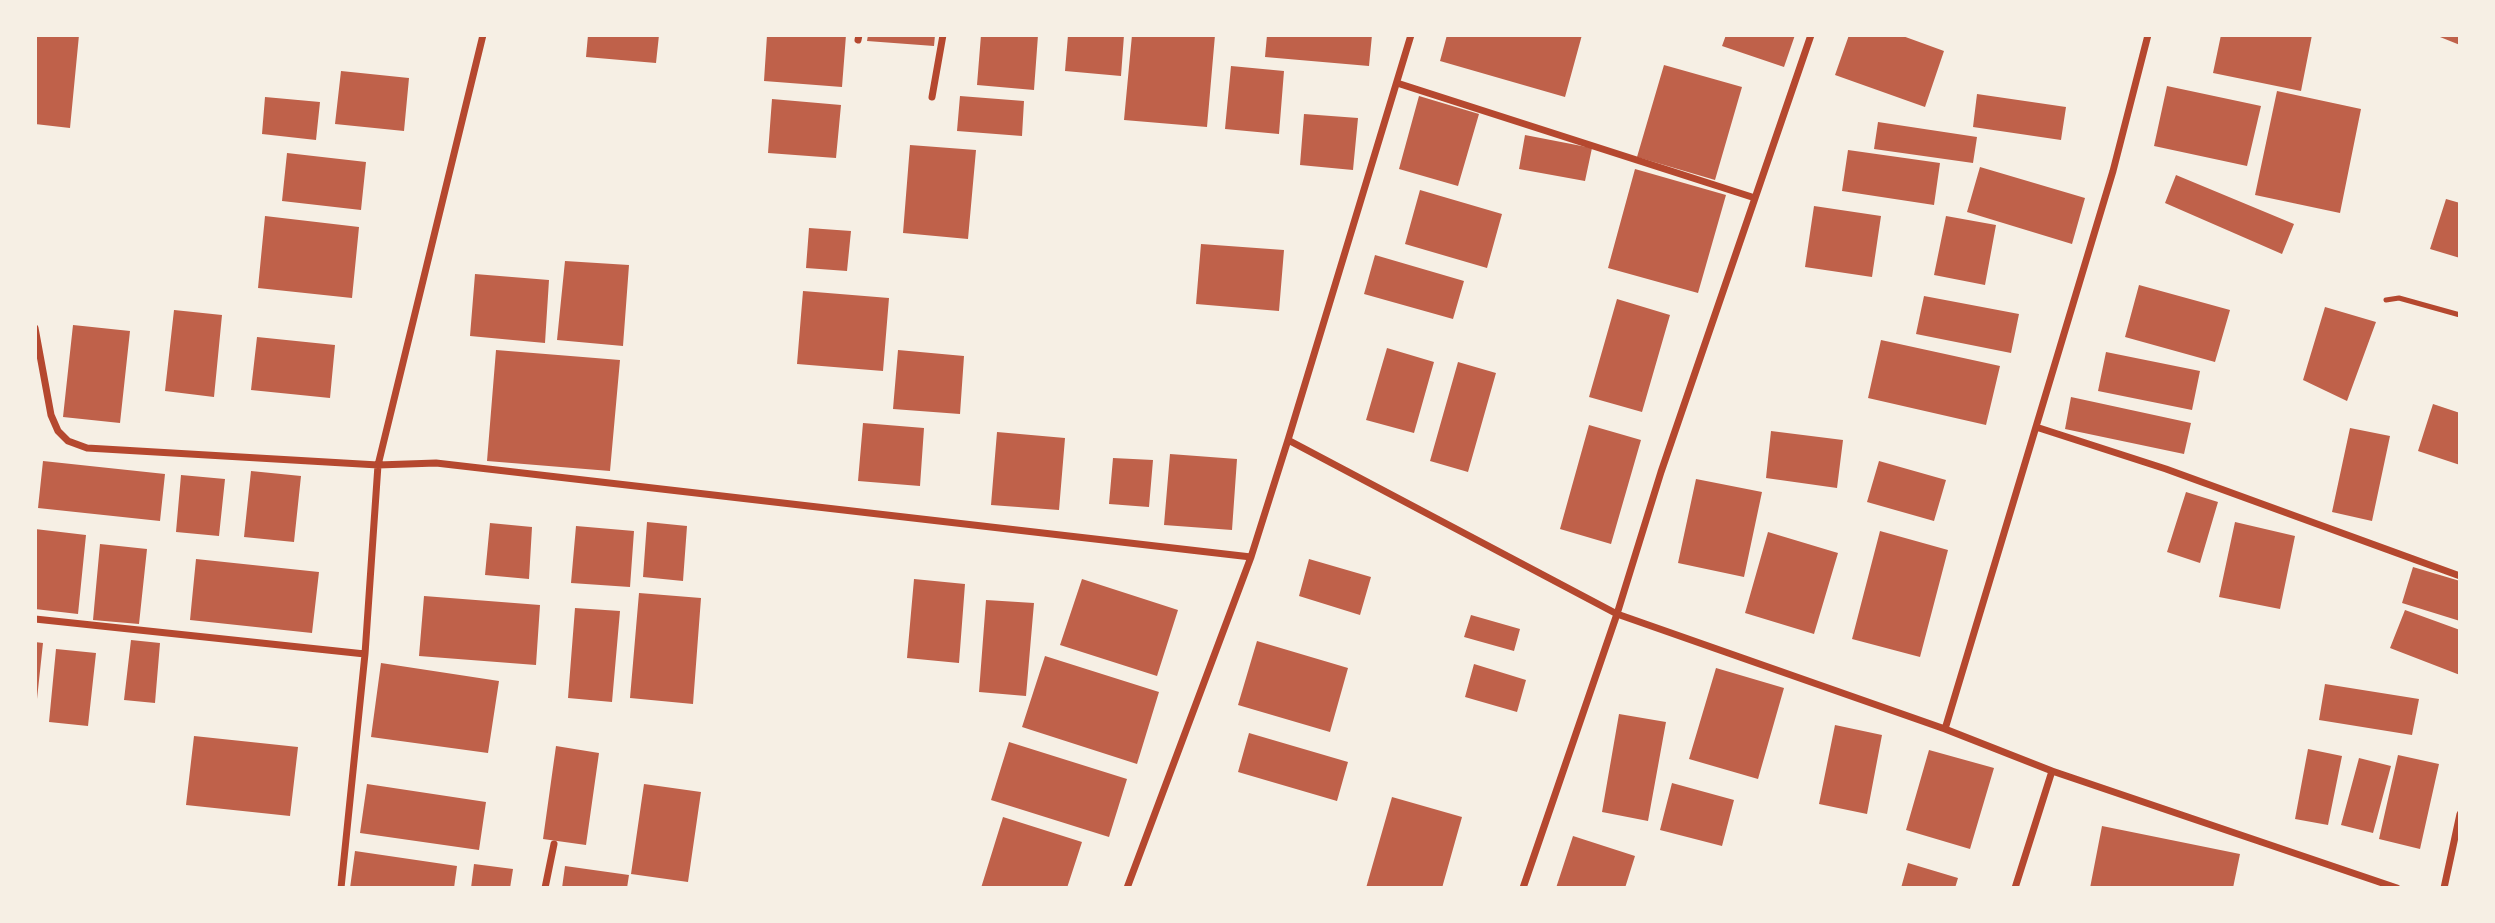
<!DOCTYPE html>
<html>
<head>
<meta charset="utf-8">
<style>
  body { margin:0 }
  #map { position:relative; width:2495px; height:923px; overflow:hidden; background:#f6efe4; font-family:"Golos Text",sans-serif }
  canvas { display:block }
  .frame { position:absolute; inset:0; border:37px solid #f6efe4; pointer-events:none }
</style>
</head>
<body>
<div id="map">
<canvas width="2495" height="923"></canvas>
<div class="frame"></div>
</div>
<script>
const g = document.querySelector('canvas').getContext('2d');
g.lineJoin = 'round';
function fill(path, color) {
  g.fillStyle = color;
  g.fill(path, 'evenodd');
}
function shape(rows) {
  const path = new Path2D();
  for (const r of rows) {
    path.moveTo(r[0], r[1]);
    for (let i = 2; i < r.length; i += 2) path.lineTo(r[i], r[i + 1]);
  }
  return path;
}
function trace(path, color, width, dash) {
  g.strokeStyle = color;
  g.lineWidth = width;
  g.lineCap = dash ? 'butt' : 'round';
  g.setLineDash(dash || []);
  g.stroke(path);
}
fill(shape([
  [35,35,79,35,70,128,35,124],
  [588,35,659,35,656,63,586,57],
  [767,35,846,35,842,87,764,81],
  [868,35,935,35,934,46,867,41],
  [981,35,1038,35,1034,90,977,85],
  [1068,35,1124,35,1121,76,1065,71],
  [1132,35,1215,35,1207,127,1124,120],
  [1267,35,1372,35,1369,66,1265,57],
  [1447,35,1582,35,1565,97,1440,61],
  [1726,35,1795,35,1784,67,1722,46],
  [1849,35,1900,35,1944,51,1925,107,1835,75],
  [2221,35,2312,35,2301,91,2213,73],
  [2435,35,2460,35,2460,45],
  [1664,65,1742,87,1715,180,1637,157],
  [1231,66,1284,71,1279,134,1225,129],
  [341,71,409,78,404,131,335,124],
  [2167,86,2261,106,2247,166,2154,146],
  [2277,91,2361,109,2340,213,2255,195],
  [1977,94,2066,107,2061,140,1973,127],
  [960,96,1024,101,1022,136,957,131],
  [1419,96,1479,114,1458,186,1399,169],
  [265,97,320,102,316,140,262,134],
  [772,99,841,105,836,158,768,153],
  [1304,114,1358,118,1353,170,1300,165],
  [1878,122,1977,137,1973,163,1874,149],
  [1525,135,1592,148,1585,181,1519,169],
  [910,145,976,150,968,239,903,233],
  [1848,150,1940,163,1934,205,1842,191],
  [287,153,366,162,361,210,282,201],
  [1980,167,2085,198,2072,244,1967,212],
  [1635,169,1726,195,1698,293,1608,268],
  [2176,175,2294,224,2282,254,2165,203],
  [1420,190,1502,214,1487,268,1405,244],
  [2446,199,2460,203,2460,258,2430,249],
  [1814,206,1881,216,1872,277,1805,267],
  [265,216,359,227,352,298,258,288],
  [1946,216,1996,225,1985,285,1934,275],
  [809,228,851,231,847,271,806,268],
  [1201,244,1284,250,1279,311,1196,304],
  [1375,255,1464,281,1453,319,1364,294],
  [565,261,629,265,623,346,557,340],
  [475,274,549,280,545,343,470,336],
  [2139,285,2230,310,2215,362,2125,337],
  [803,291,889,298,883,371,797,364],
  [1924,296,2019,314,2011,353,1916,334],
  [1617,299,1670,315,1642,412,1589,397],
  [2325,307,2376,322,2347,401,2303,380],
  [174,310,222,315,214,397,165,391],
  [73,325,130,331,120,423,63,417],
  [257,337,335,345,330,398,251,390],
  [1881,340,2000,366,1986,425,1868,398],
  [1387,348,1434,362,1414,433,1366,420],
  [496,350,620,360,610,471,487,461],
  [898,350,964,356,960,414,893,409],
  [2106,352,2200,371,2192,410,2098,391],
  [1458,362,1496,373,1468,472,1430,461],
  [2071,397,2191,423,2184,454,2065,429],
  [2433,404,2460,413,2460,465,2418,451],
  [863,423,924,428,920,486,858,481],
  [1589,425,1641,440,1611,544,1560,529],
  [2350,428,2390,436,2372,521,2332,512],
  [1771,431,1843,440,1837,488,1766,478],
  [997,432,1065,438,1059,510,991,505],
  [1170,454,1237,459,1232,530,1164,525],
  [1113,458,1153,460,1149,507,1109,504],
  [43,461,165,474,160,521,38,508],
  [1879,461,1946,480,1934,521,1867,502],
  [251,471,301,476,294,542,244,537],
  [181,475,225,479,219,536,176,532],
  [1696,479,1762,492,1744,577,1678,563],
  [2186,492,2218,502,2200,563,2167,552],
  [647,522,687,526,683,581,643,577],
  [2235,522,2295,536,2280,609,2219,597],
  [490,523,532,527,529,579,485,575],
  [576,526,634,531,630,587,571,583],
  [35,529,86,535,78,614,35,609],
  [1880,531,1948,550,1920,657,1852,639],
  [1768,532,1838,553,1814,634,1745,613],
  [100,544,147,549,139,624,93,620],
  [196,559,319,572,312,633,190,620],
  [1309,559,1371,577,1360,615,1299,596],
  [2413,567,2460,581,2460,621,2402,603],
  [914,579,965,584,959,663,907,658],
  [1082,579,1178,610,1157,676,1060,645],
  [639,593,701,598,693,704,630,698],
  [424,596,540,605,536,665,419,656],
  [986,600,1034,603,1026,696,979,692],
  [575,608,620,611,612,702,568,698],
  [2405,610,2460,630,2460,675,2390,648],
  [1471,615,1520,629,1514,651,1464,637],
  [131,640,160,643,155,703,124,700],
  [1257,641,1348,668,1330,732,1238,705],
  [35,642,43,643,37,699,35,699],
  [56,649,96,653,88,726,49,722],
  [1045,656,1159,692,1137,764,1022,727],
  [381,663,499,681,488,753,371,737],
  [1474,664,1526,680,1517,712,1465,697],
  [1716,668,1784,688,1758,779,1689,759],
  [2325,684,2419,699,2412,735,2319,720],
  [1619,714,1666,722,1648,821,1602,812],
  [1835,725,1882,735,1867,814,1819,804],
  [1249,733,1348,762,1337,801,1238,772],
  [194,736,298,747,290,816,186,805],
  [1009,742,1127,779,1109,837,991,800],
  [556,746,599,753,586,845,543,839],
  [2308,749,2342,756,2328,825,2295,819],
  [1929,750,1994,768,1970,849,1906,830],
  [2398,755,2439,764,2420,849,2379,839],
  [2359,758,2391,766,2373,833,2341,825],
  [1672,783,1734,800,1722,846,1660,830],
  [367,784,486,802,479,850,360,833],
  [644,784,701,792,688,882,631,874],
  [1392,797,1462,817,1442,888,1366,888],
  [1003,817,1082,842,1067,888,981,888],
  [2102,826,2240,854,2233,888,2090,888],
  [1573,836,1635,856,1625,888,1556,888],
  [355,851,457,866,454,888,350,888],
  [1908,863,1958,878,1955,888,1901,888],
  [474,864,513,869,510,888,471,888],
  [565,866,629,875,627,888,562,888]
]), '#bf614a');
trace(shape([
  [2386,300,2399,298,2460,315]
]), '#b5482f', 5);
trace(shape([
  [858,40,859,35],
  [1397,83,1755,198],
  [932,97,943,35],
  [35,328,51,415,58,431,68,441,87,448,378,465,436,463,1251,557],
  [2036,427,2166,469,2460,576],
  [1288,440,1617,614,1945,729,2113,171,2148,35],
  [35,619,365,654],
  [1945,729,2052,771],
  [341,888,365,654,378,465,483,35],
  [545,888,554,844],
  [1127,888,1251,557,1288,440,1411,35],
  [1523,888,1617,614,1661,472,1811,35],
  [2015,888,2052,771,2397,888],
  [2444,888,2460,814]
]), '#b5482f', 7);
</script>
</body>
</html>
